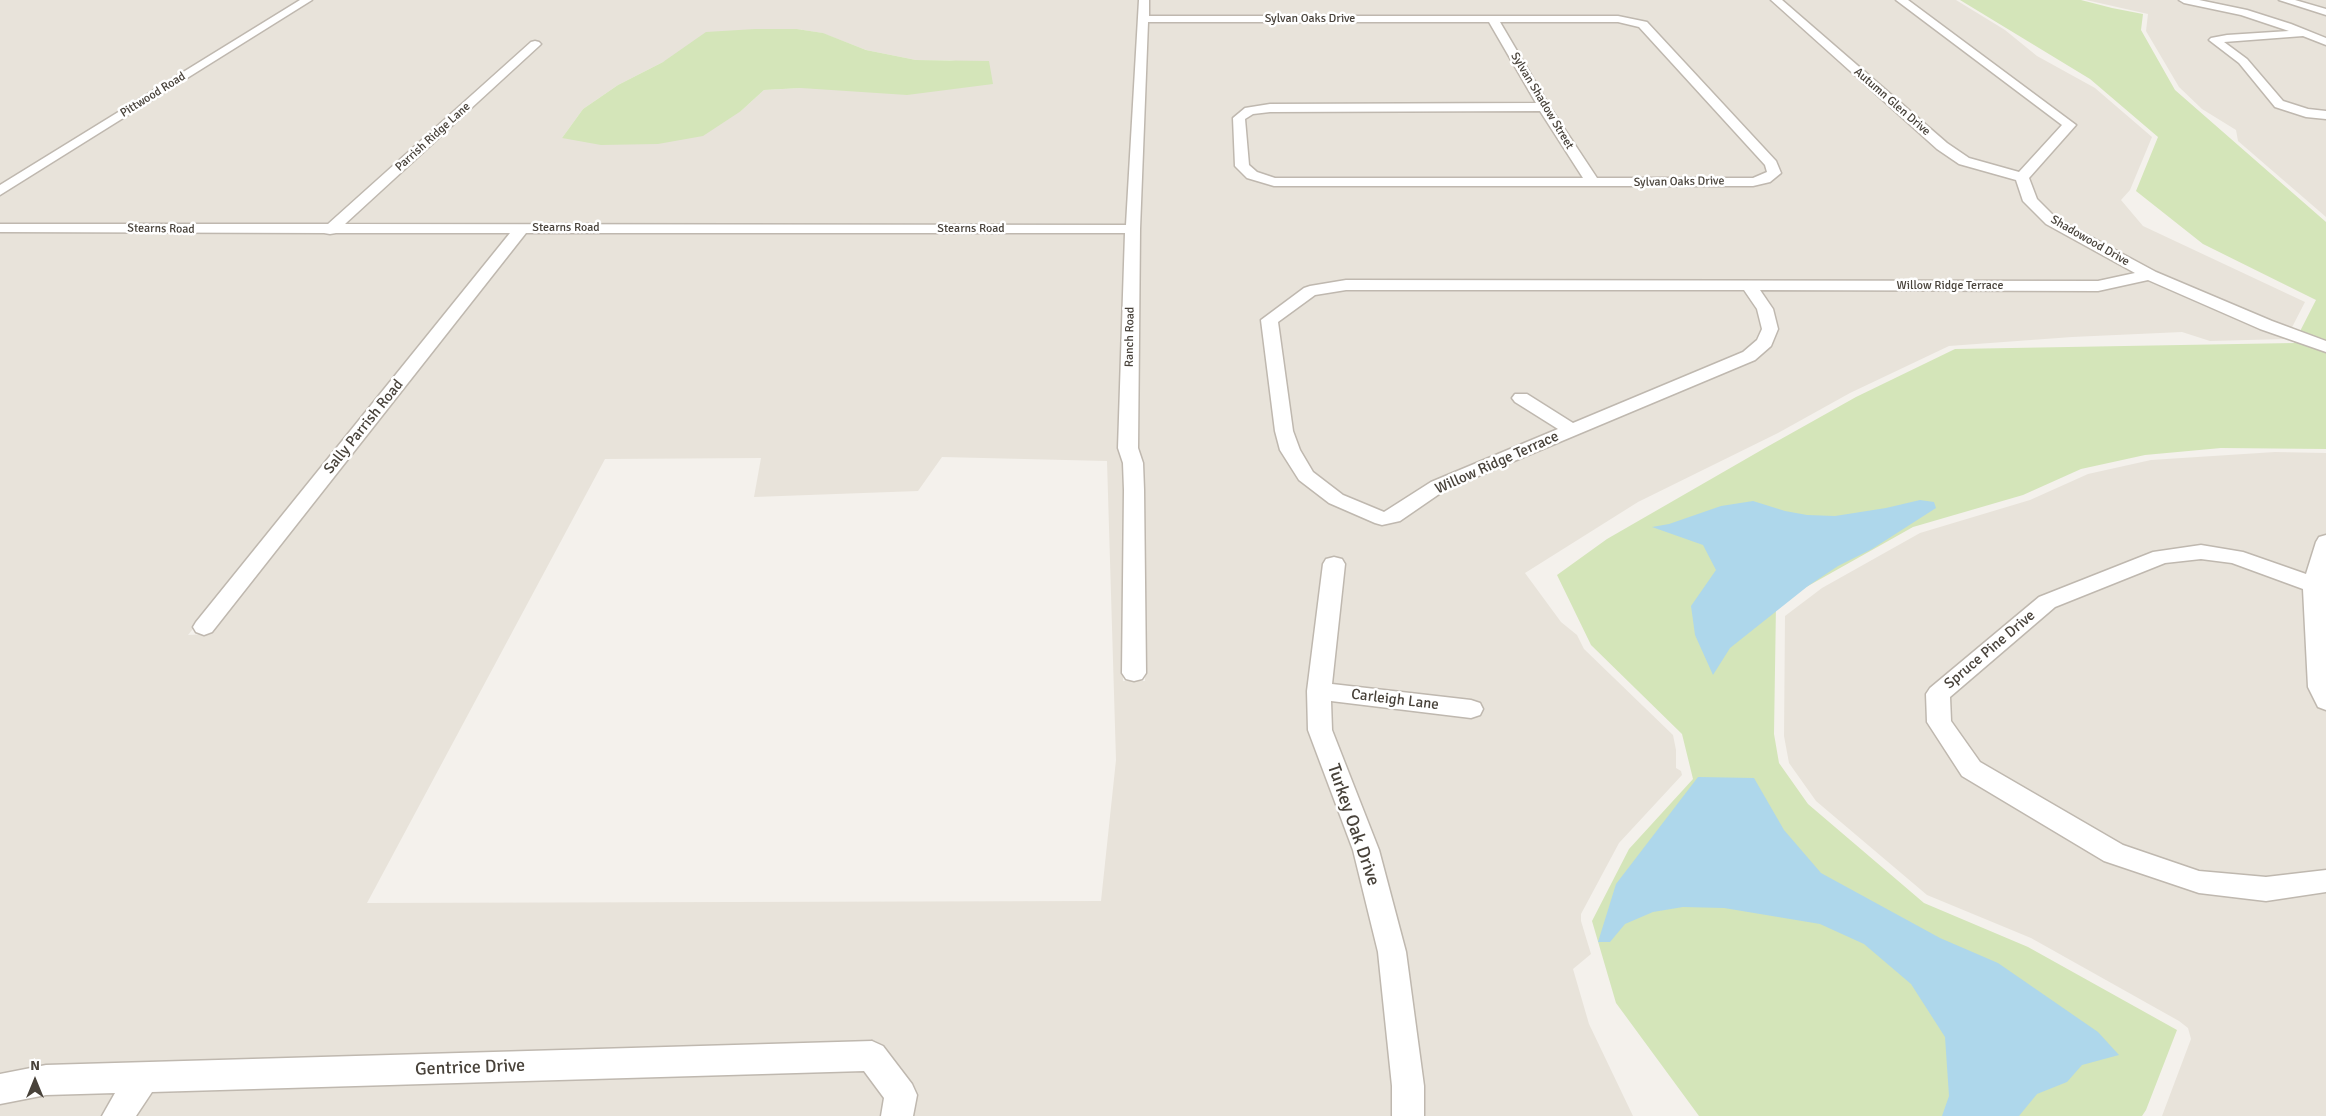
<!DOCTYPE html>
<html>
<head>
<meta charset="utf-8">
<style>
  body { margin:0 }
  #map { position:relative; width:2326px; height:1116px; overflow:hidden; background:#f4f1ec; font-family:Signika,sans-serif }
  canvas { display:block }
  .north { position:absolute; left:10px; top:1056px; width:50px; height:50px; -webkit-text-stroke:4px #fff; paint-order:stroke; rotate:0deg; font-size:14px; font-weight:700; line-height:20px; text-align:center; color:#48423a }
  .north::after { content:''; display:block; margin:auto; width:18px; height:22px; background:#48423a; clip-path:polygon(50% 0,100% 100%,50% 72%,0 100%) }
</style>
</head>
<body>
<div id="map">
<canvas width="2326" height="1116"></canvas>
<div class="north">N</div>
</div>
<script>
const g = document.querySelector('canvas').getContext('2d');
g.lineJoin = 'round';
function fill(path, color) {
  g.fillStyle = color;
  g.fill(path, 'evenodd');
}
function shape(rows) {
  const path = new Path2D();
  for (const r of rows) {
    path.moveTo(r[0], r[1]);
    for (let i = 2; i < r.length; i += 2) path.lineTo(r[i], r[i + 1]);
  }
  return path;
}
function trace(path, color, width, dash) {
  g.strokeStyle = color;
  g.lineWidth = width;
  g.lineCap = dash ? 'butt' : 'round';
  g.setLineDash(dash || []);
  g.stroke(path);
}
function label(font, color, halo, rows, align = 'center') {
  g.font = font + ' Signika,sans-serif';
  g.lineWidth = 5;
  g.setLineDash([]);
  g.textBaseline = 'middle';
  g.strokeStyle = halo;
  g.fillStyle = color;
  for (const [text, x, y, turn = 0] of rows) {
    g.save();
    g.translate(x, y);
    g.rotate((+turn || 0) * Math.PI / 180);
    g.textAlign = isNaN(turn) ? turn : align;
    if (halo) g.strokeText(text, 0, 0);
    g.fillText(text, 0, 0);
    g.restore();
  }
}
fill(shape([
  [0,0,302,0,0,187],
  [312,0,1139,0,1126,226,533,224,341,227,542,42,532,43,328,227,0,225,0,195],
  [797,29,822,33,866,50,916,60,955,60,801,88,764,90,741,111,562,138,583,109,618,85,663,62],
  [1149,0,1956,0,2005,30,2037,56,2095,88,2152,137,2130,190,2121,200,2143,226,2305,302,2286,339,2210,341,2182,332,2072,337,1949,346,1850,393,1778,433,1638,502,1525,573,1561,622,1577,635,1584,649,1673,735,1676,750,1676,768,1681,771,1682,775,1619,843,1581,914,1581,921,1591,954,1573,969,1589,1024,1633,1116,912,1116,915,1095,913,1084,884,1046,875,1041,57,1065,0,1076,0,232,333,234,514,231,188,635,208,634,527,231,1126,233,1123,681,1145,681,1145,623,1136,448,1140,233,1147,21,1489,21,1536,105,1244,110,1233,118,1235,166,1246,177,1275,185,1756,185,1771,182,1781,173,1777,164,1648,24,1619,18,1147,17],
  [942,457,1107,461,1116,760,1101,901,367,903,605,459,761,458,754,497,918,491],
  [2086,0,2326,0,2326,217,2238,141,2236,130,2202,109,2179,87,2146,31,2148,14],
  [1499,21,1618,21,1639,25,1765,164,1767,171,1759,177,1750,179,1597,180,1549,107],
  [1539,110,1585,180,1276,179,1257,173,1248,166,1245,118,1252,113,1271,111],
  [2275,452,2326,453,2326,1116,2162,1116,2191,1039,2188,1028,2179,1021,2031,938,1927,895,1816,801,1789,763,1784,736,1785,616,1822,588,1920,533,2030,500,2088,474,2151,460],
  [864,1071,885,1101,883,1116,133,1116,148,1093],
  [118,1094,104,1116,0,1116,0,1103,38,1095]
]), '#e8e3da');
fill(shape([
  [1960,0,2081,0,2112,8,2143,14,2141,30,2175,90,2326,222,2326,449,2221,448,2145,455,2081,469,2023,495,1913,527,1776,604,1774,734,1779,763,1808,804,1924,903,2028,947,2177,1030,2146,1110,2142,1116,1699,1116,1616,1003,1592,921,1629,849,1693,779,1682,734,1591,645,1557,575,1607,539,1765,448,1856,397,1955,349,2294,343,2316,300,2203,244,2136,191,2158,137,2090,79],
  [755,29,797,29,823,33,866,50,916,60,989,61,993,84,907,95,801,88,764,90,741,111,703,136,658,144,601,145,562,138,583,109,618,85,663,62,706,32]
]), '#d4e5b9');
fill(shape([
  [1920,500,1934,502,1936,508,1872,549,1838,566,1808,586,1730,648,1713,675,1695,635,1691,606,1716,570,1703,545,1652,527,1669,524,1721,506,1753,501,1785,511,1807,515,1835,516,1886,508],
  [1698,777,1754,778,1784,830,1821,873,1940,938,1998,963,2098,1032,2119,1055,2082,1065,2067,1082,2037,1094,2019,1116,1942,1116,1949,1096,1945,1037,1911,984,1864,944,1820,924,1724,908,1683,907,1653,912,1625,924,1610,942,1598,942,1616,884]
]), '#aed7eb');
const minor = shape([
  [300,0,312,0,0,195,0,185,300,0],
  [1139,0,1149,0,1149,16,1618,16,1647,22,1776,161,1781,173,1770,182,1753,186,1274,186,1247,178,1235,166,1233,118,1245,108,1270,104,1536,103,1489,22,1148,22,1140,229,1138,448,1143,463,1144,490,1146,673,1142,679,1134,681,1126,679,1122,673,1124,490,1123,463,1118,448,1125,233,526,233,212,632,204,635,196,632,193,627,196,622,510,233,336,233,330,234,324,233,0,232,0,224,328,224,531,42,535,41,539,42,541,44,539,46,345,224,1126,225,1139,0],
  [1500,22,1618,22,1639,27,1765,165,1767,172,1753,178,1597,178,1550,107,1500,22],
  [1540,111,1583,178,1275,178,1257,172,1249,165,1245,119,1253,114,1270,112,1540,111],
  [1771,0,1782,0,1947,143,1969,158,2019,172,2062,125,1896,0,1908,0,2076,125,2029,178,2037,199,2056,218,2156,272,2272,321,2326,341,2326,352,2260,329,2148,280,2098,291,1760,290,1773,309,1778,329,1771,346,1755,360,1445,490,1400,521,1382,525,1375,523,1329,503,1299,480,1280,450,1275,431,1261,320,1304,288,1310,286,1346,280,2098,281,2135,273,2046,224,2023,201,2016,180,1959,164,1937,149,1771,0],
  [1346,290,1744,290,1757,309,1762,329,1757,340,1743,352,1573,423,1527,394,1515,394,1512,398,1515,402,1558,429,1431,482,1384,512,1343,495,1313,472,1300,450,1293,431,1278,322,1315,295,1346,290],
  [2179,0,2199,0,2247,10,2291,24,2326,38,2326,45,2303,36,2224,42,2247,59,2283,101,2308,109,2326,111,2326,119,2306,117,2275,107,2239,63,2209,40,2211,38,2227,35,2289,31,2241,15,2184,3,2179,0],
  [2279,0,2295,0,2326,9,2326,15,2279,0],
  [2326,535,2326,710,2318,707,2308,687,2303,589,2232,563,2201,559,2165,563,2055,607,1950,697,1951,721,1980,762,2123,845,2199,871,2266,877,2326,870,2326,892,2266,901,2199,893,2104,861,1962,776,1927,722,1926,694,1930,688,2039,597,2153,552,2201,545,2243,552,2306,574,2316,542,2319,537,2326,535],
  [1334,557,1342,559,1345,564,1332,684,1471,700,1480,703,1483,709,1480,715,1471,718,1331,701,1332,730,1379,850,1406,952,1424,1086,1424,1116,1392,1116,1392,1086,1378,952,1353,850,1308,730,1307,691,1323,564,1326,559,1334,557],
  [872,1041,883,1046,912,1084,917,1095,913,1116,881,1116,884,1098,864,1071,152,1092,136,1116,102,1116,115,1093,46,1095,0,1104,0,1074,46,1065,872,1041]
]);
trace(minor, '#bfb8af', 3);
fill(minor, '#fff');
label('12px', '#48423a', '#fff', [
  ["Sylvan Oaks Drive",1310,19],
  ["Pittwood Road",153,95,-32],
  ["Sylvan Shadow Street",1542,101,59],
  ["Autumn Glen Drive",1892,102,41],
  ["Parrish Ridge Lane",433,137,-42],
  ["Sylvan Oaks Drive",1679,182,-1],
  ["Stearns Road",566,228],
  ["Stearns Road",161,229,1],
  ["Stearns Road",971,229],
  ["Shadowood Drive",2090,241,30],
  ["Willow Ridge Terrace",1950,286],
  ["Ranch Road",1130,337,-89]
]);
label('15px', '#48423a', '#fff', [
  ["Sally Parrish Road",364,427,-51],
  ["Willow Ridge Terrace",1497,463,-24],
  ["Spruce Pine Drive",1990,650,-40],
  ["Carleigh Lane",1395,700,7]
]);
label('18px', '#48423a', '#fff', [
  ["Turkey Oak Drive",1353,825,71],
  ["Gentrice Drive",470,1068,-2]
]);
</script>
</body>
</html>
